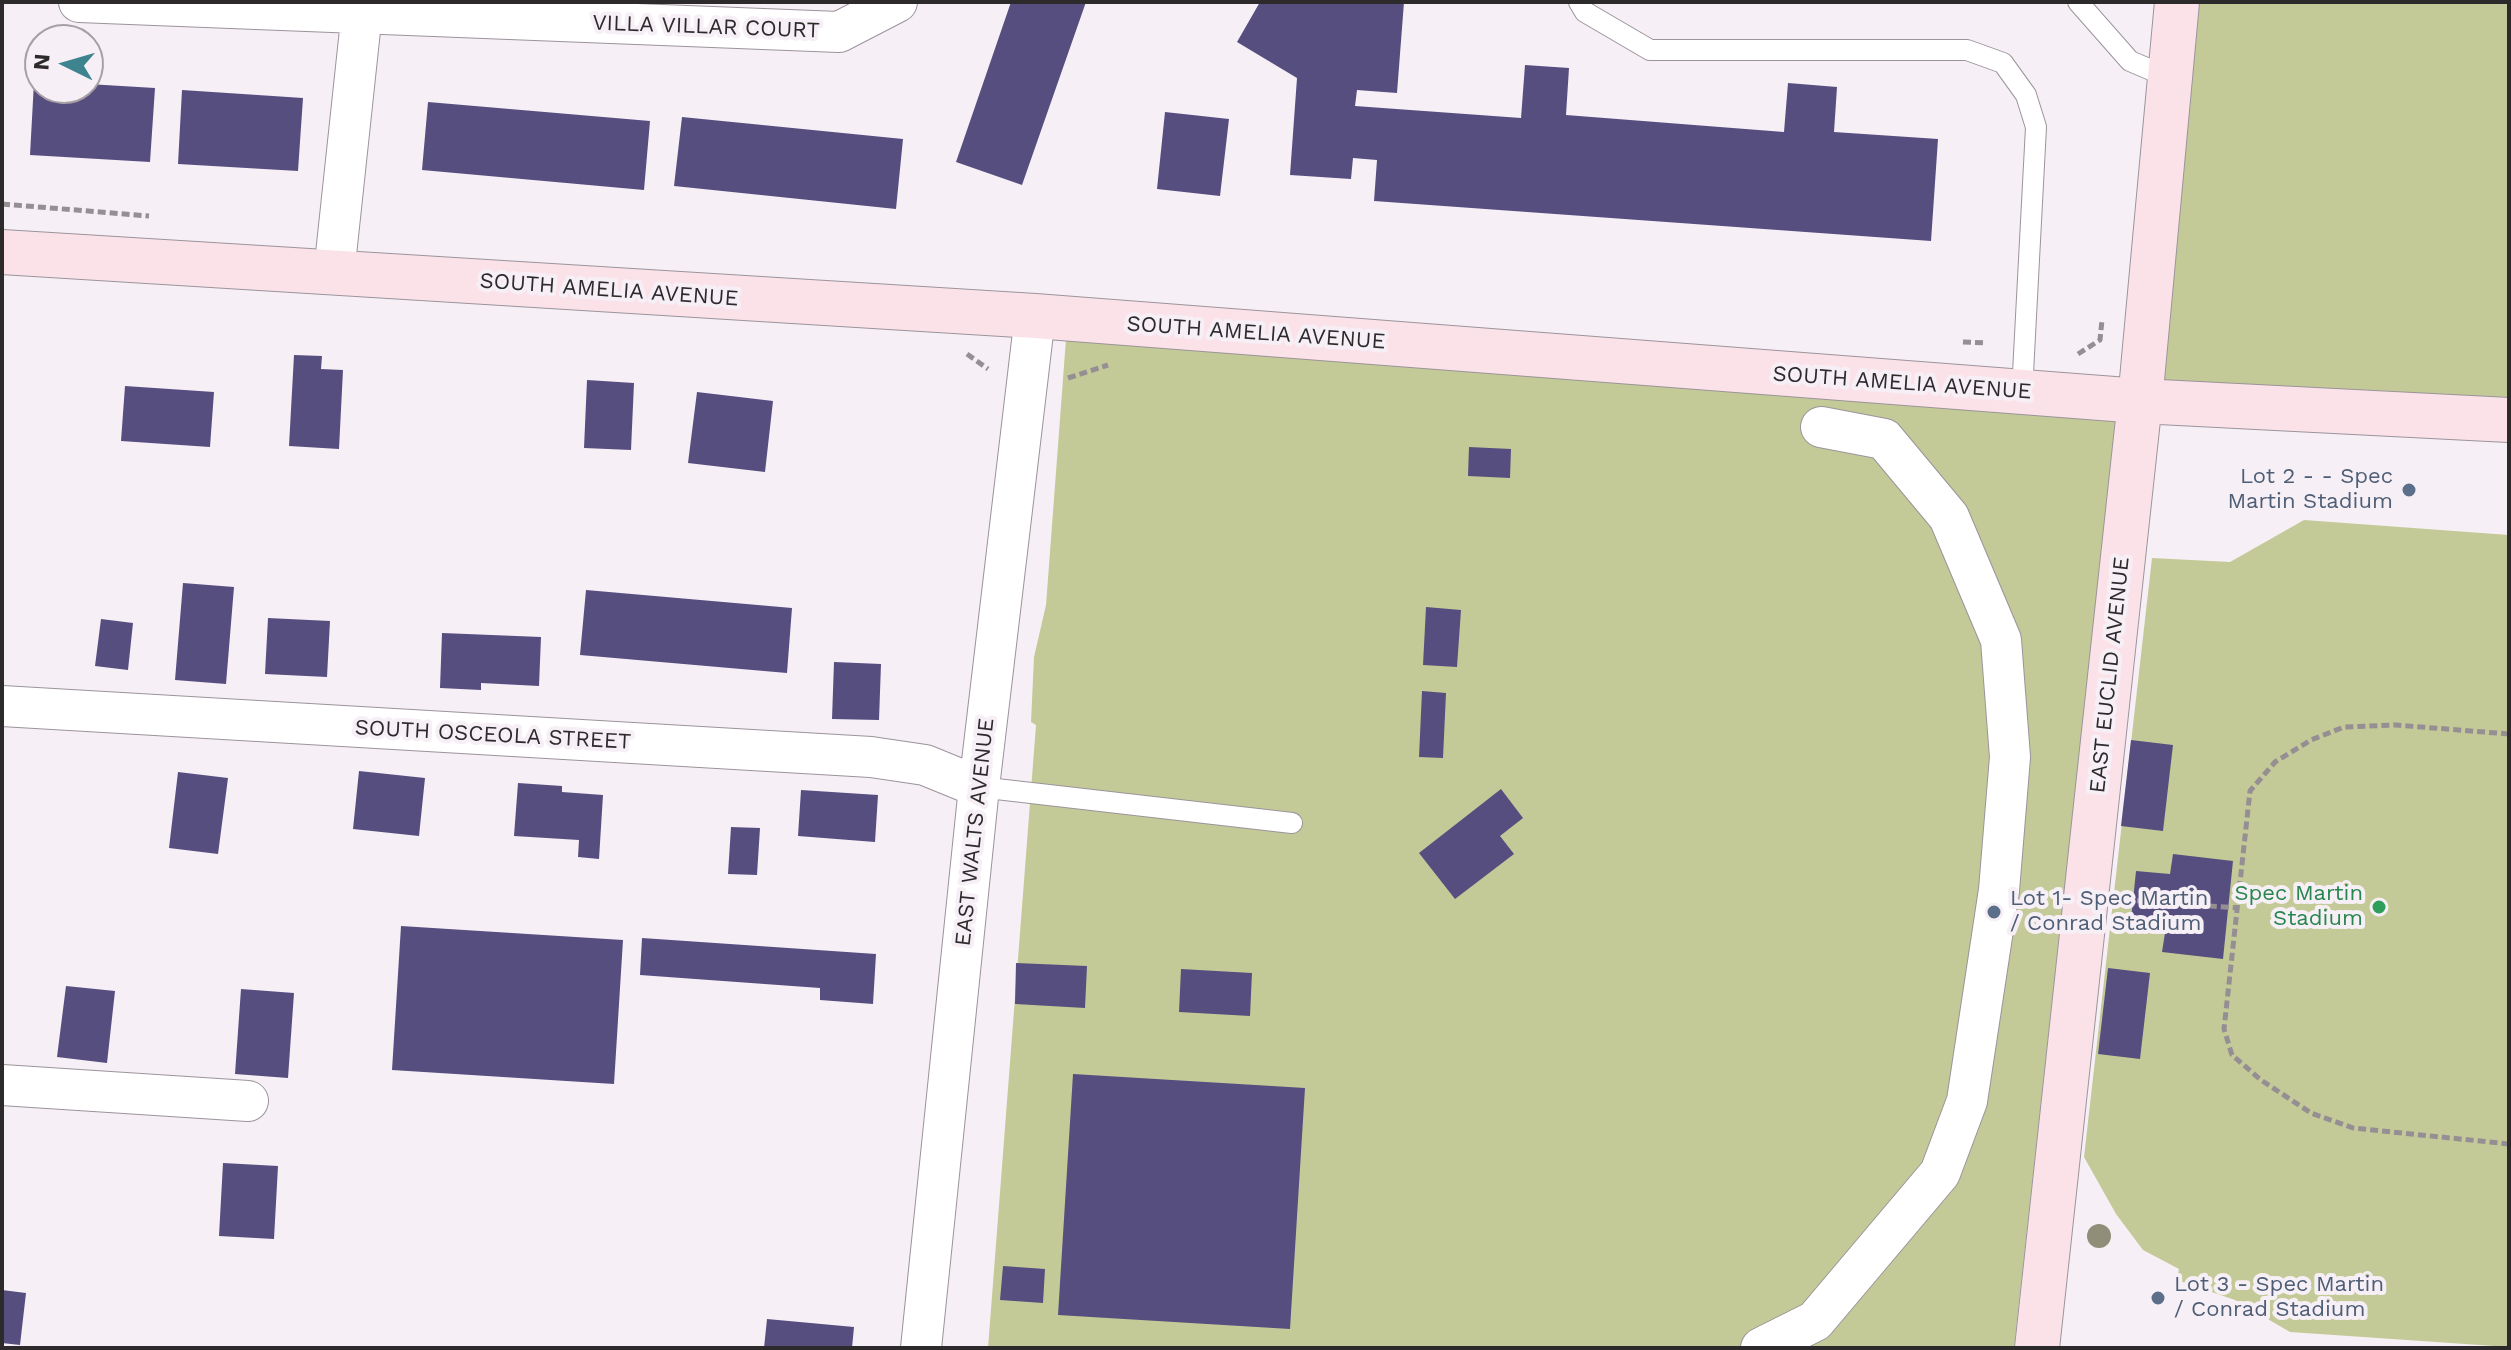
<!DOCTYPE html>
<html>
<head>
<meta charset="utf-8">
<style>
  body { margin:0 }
  #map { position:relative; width:2511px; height:1350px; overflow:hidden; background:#f7eff6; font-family:"Work Sans",sans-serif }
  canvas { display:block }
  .frame { position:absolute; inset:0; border:4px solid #2d2a2c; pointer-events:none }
  .north { position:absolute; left:24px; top:24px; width:80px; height:80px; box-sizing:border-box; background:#f7eff6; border:2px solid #a6a0a5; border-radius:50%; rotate:275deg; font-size:22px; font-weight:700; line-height:32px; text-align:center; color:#2d2a2c }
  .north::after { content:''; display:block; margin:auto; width:28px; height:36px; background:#3e848e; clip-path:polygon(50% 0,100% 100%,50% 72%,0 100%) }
</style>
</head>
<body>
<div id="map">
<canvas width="2511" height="1350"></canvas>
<div class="frame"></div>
<div class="north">N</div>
</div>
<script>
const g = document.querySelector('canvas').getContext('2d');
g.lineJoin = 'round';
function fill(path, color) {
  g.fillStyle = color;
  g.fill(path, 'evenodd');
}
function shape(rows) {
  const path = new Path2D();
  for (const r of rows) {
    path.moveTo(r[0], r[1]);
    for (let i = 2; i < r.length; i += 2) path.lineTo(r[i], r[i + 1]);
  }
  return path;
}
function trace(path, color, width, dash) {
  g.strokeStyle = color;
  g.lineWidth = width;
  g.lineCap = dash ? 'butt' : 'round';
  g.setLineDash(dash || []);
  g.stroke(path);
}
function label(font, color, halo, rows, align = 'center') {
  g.font = font + ' "Work Sans",sans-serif';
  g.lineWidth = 8;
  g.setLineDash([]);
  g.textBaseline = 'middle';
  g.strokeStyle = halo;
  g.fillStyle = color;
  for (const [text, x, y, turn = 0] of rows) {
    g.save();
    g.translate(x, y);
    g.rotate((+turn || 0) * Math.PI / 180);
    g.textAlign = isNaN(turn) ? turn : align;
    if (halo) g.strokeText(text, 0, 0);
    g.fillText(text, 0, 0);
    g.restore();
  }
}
fill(shape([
  [2199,2,2509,2,2509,400,2164,382],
  [1066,339,2116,419,2014,1348,988,1348,1036,725,1031,722,1034,657,1046,605],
  [2304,520,2509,535,2509,1347,2290,1332,2235,1300,2177,1280,2179,1269,2143,1250,2116,1214,2084,1157,2152,558,2230,562]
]), '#c4ca97');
fill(shape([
  [1011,2,1086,2,1022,185,956,162],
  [1260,2,1404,2,1397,93,1357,90,1355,106,1521,118,1525,65,1569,68,1566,115,1784,132,1788,83,1837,87,1834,132,1938,139,1931,241,1374,201,1377,160,1353,158,1351,179,1290,175,1297,78,1237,42],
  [34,82,40,82,40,88,88,88,88,84,155,88,150,162,30,155],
  [182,90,303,98,298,171,178,164],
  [428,102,650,121,644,190,422,170],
  [1165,112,1229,119,1220,196,1157,189],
  [682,117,903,139,896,209,674,186],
  [294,355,322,356,321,369,343,370,339,449,289,446],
  [587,380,634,383,631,450,584,448],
  [125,386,214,392,210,447,121,441],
  [697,392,773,401,765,472,688,463],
  [1469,447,1511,449,1510,478,1468,476],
  [183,583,234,587,226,684,175,680],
  [586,590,792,608,787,673,580,655],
  [1426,607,1461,610,1457,667,1423,665],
  [268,618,330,621,327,677,265,674],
  [101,619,133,623,128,670,95,666],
  [442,633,541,637,539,686,481,683,481,690,440,688],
  [834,662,881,664,879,720,832,719],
  [1422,691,1446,693,1443,758,1419,757],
  [2131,740,2173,745,2163,831,2121,826],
  [359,771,425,778,419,836,353,829],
  [178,772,228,778,218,854,169,848],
  [518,783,562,786,562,792,603,795,599,859,578,857,579,840,514,836],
  [1501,789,1523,818,1500,836,1514,854,1455,899,1419,853],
  [801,790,878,795,875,842,798,836],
  [731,827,760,828,757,875,728,874],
  [2173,854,2233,861,2223,959,2162,952,2165,933,2130,929,2136,871,2170,874],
  [401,926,623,940,614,1084,392,1070],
  [642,938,876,954,873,1004,820,1000,820,988,640,975],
  [1016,963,1087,966,1085,1008,1015,1004],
  [2108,968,2150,973,2140,1059,2098,1054],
  [1181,969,1252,973,1250,1016,1179,1012],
  [66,986,115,991,107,1063,57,1057],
  [241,989,294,993,288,1078,235,1074],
  [1073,1074,1305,1088,1290,1329,1058,1315],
  [223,1163,278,1166,274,1239,219,1236],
  [1003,1266,1045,1269,1043,1303,1000,1300],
  [2,1290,26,1293,20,1345,2,1343],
  [767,1319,854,1327,852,1348,764,1348]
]), '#574e80');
const lane = shape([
  [1579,2,1585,12,1650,50,1967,50,2003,63,2026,95,2036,127,2022,392],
  [2078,2,2130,61,2170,78],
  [979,787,1292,823]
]);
const street = shape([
  [79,2,839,32,897,2],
  [334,273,363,2],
  [2,706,871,757,925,765,979,787],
  [2,1085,248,1101],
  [921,1348,979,787,1035,316],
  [1761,1348,1815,1321,1940,1173,1967,1101,1999,890,2010,757,2001,640,1949,517,1884,439,1821,427]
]);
const secondary = shape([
  [2,252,1035,316,2140,401,2509,420],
  [2037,1348,2140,401,2177,2]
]);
trace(lane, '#9b949b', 22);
trace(street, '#9b949b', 42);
trace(secondary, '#9b949b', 46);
trace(shape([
  [2,204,149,216],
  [1963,342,1986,343],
  [967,354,988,369],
  [2078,354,2100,340,2102,320],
  [1068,378,1108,365],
  [2509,734,2396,725,2344,727,2311,740,2275,762,2250,791,2224,1029,2232,1055,2261,1080,2311,1113,2353,1128,2509,1144],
  [2125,900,2239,908]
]), '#958f94', 5, [8, 4]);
trace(lane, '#fff', 20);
trace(street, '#fff', 40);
trace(secondary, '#fbe2e8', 44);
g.fillStyle = '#908e78';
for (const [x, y] of [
  [2099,1236]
]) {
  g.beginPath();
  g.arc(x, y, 12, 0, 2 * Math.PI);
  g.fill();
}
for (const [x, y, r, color] of [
  [2409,490,8,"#5c6f8a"],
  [2379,907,8,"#2e9e5b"],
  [1994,912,8,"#5c6f8a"],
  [2158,1298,8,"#5c6f8a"]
]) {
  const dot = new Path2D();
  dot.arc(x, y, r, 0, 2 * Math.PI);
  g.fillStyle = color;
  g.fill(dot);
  trace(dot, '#f7eff6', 3);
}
label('22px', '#2d2a2c', '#f7eff6', [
  ["VILLA VILLAR COURT",706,27,2],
  ["SOUTH AMELIA AVENUE",609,290,4],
  ["SOUTH AMELIA AVENUE",1256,333,4],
  ["SOUTH AMELIA AVENUE",1902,383,4],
  ["EAST EUCLID AVENUE",2110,675,-84],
  ["SOUTH OSCEOLA STREET",493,735,3],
  ["EAST WALTS AVENUE",975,832,-84]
]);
label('22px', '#4e5e75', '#f7eff6', [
  ["Lot 2 - - Spec",2393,477,"right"],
  ["Martin Stadium",2393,502,"right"],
  ["Lot 1- Spec Martin",2010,899],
  ["/ Conrad Stadium",2010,924],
  ["Lot 3 - Spec Martin",2174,1285],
  ["/ Conrad Stadium",2174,1310]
], 'left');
label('22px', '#27864d', '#f7eff6', [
  ["Spec Martin",2363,894],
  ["Stadium",2363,919]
], 'right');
</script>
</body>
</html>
